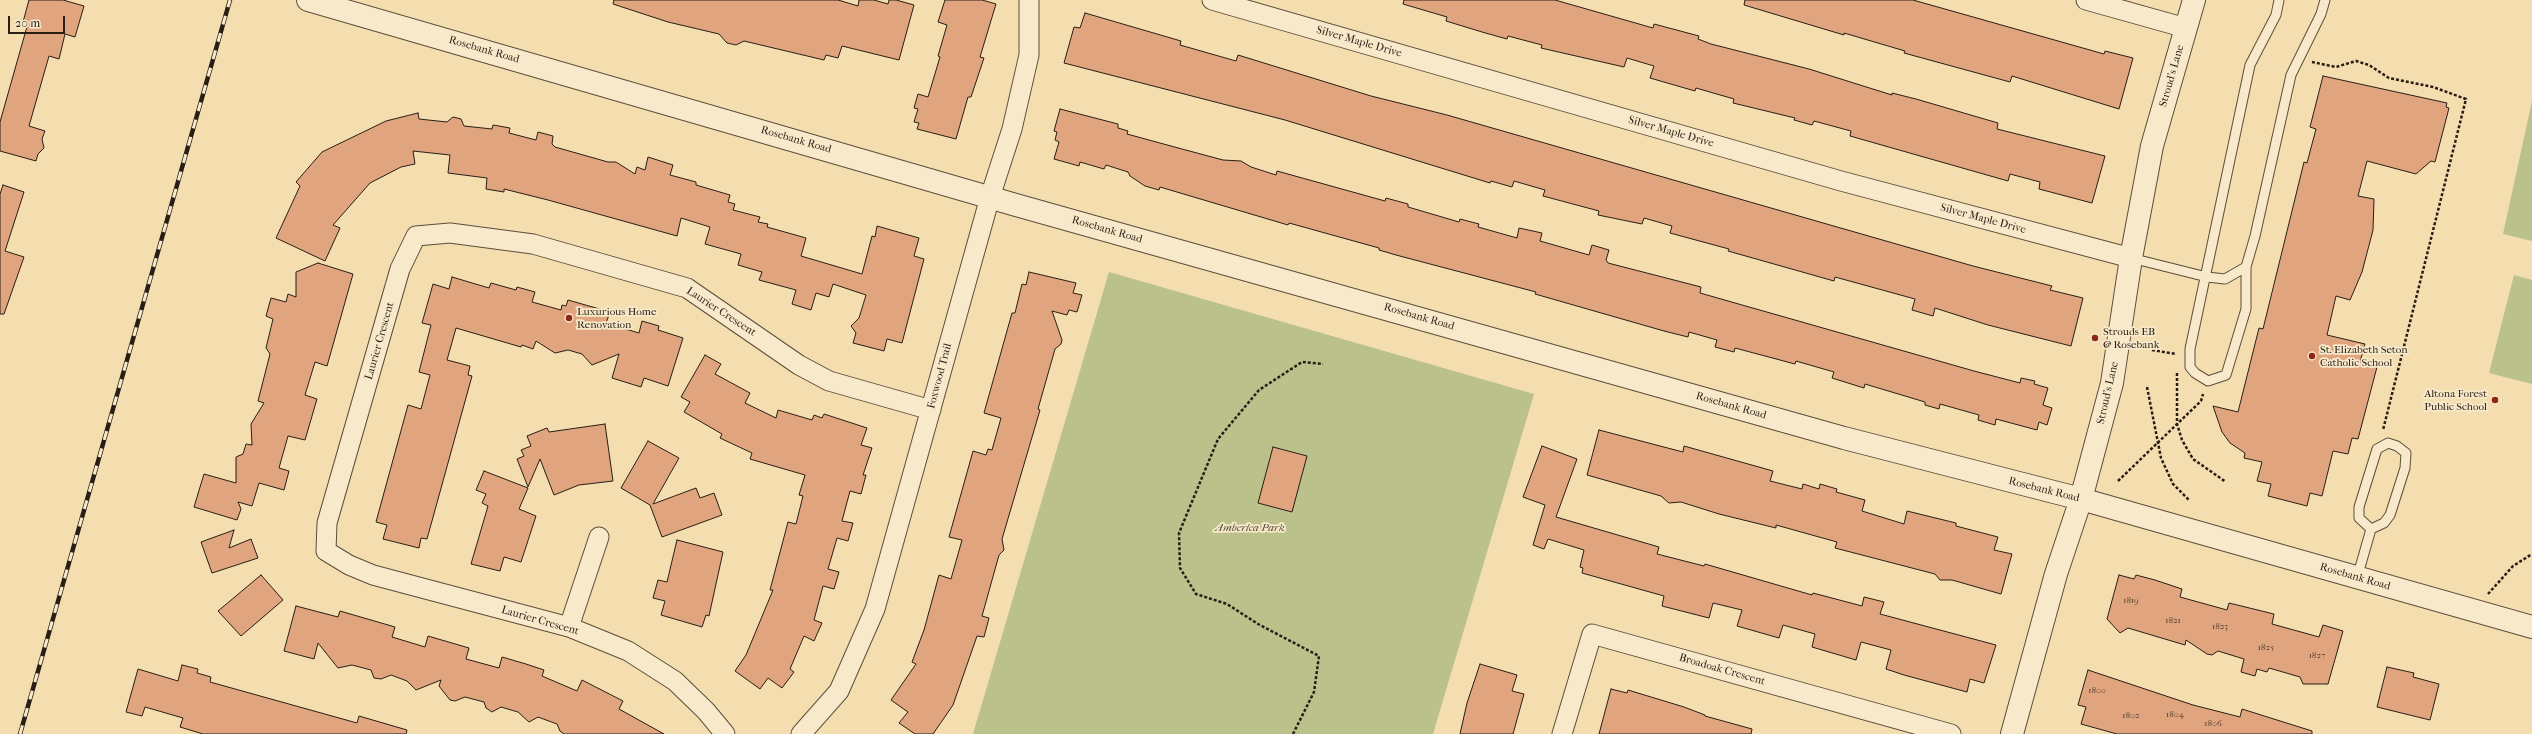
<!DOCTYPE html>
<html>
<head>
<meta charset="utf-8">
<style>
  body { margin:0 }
  #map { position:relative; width:2532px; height:734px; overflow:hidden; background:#f4ddae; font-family:"IM FELL French Canon",serif }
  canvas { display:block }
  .scale { position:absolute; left:8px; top:16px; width:57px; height:18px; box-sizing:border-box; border:2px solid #281e15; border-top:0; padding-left:5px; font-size:12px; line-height:14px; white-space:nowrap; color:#281e15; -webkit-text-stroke:3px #f8e9ca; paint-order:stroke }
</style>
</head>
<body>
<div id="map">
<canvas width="2532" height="734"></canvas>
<div class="scale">20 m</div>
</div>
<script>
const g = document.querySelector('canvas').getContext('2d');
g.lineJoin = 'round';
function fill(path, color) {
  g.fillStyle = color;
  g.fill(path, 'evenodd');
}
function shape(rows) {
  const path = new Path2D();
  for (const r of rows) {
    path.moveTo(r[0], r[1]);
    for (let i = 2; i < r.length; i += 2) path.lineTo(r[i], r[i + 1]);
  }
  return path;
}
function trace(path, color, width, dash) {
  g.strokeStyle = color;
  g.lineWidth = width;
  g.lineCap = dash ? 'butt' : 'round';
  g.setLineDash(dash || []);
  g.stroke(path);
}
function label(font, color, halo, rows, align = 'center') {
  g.font = font + ' "IM FELL French Canon",serif';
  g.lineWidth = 3.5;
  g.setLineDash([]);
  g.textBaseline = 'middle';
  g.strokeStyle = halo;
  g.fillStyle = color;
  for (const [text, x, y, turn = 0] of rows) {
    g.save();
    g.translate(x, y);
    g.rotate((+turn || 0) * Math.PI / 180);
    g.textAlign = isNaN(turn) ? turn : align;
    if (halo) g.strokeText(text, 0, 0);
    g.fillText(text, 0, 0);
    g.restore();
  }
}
fill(shape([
  [2532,101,2532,241,2503,234],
  [1109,272,1534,394,1433,734,973,734],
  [2514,275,2532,280,2532,384,2489,373]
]), '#bac18b');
const building = shape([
  [29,0,63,0,84,6,75,37,65,34,59,59,49,56,29,126,45,131,42,139,44,148,38,154,36,161,0,151,0,122,28,23,23,22,29,0],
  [614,0,838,0,858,6,859,0,874,0,888,4,889,0,896,0,914,5,899,60,842,46,838,58,826,55,824,60,744,41,736,45,727,43,719,34,668,22,613,4,614,0],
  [945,0,982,0,996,4,980,57,984,58,971,97,968,97,956,139,917,129,919,123,914,122,918,109,914,108,918,94,928,97,940,57,938,56,947,25,938,22,945,0],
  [1404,0,1555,0,1653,28,1654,24,1699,36,1698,39,1711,44,1809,69,1892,95,1892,93,1916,99,1998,123,1997,129,2105,156,2092,203,2039,189,2040,182,2010,174,2008,181,1850,136,1851,131,1814,121,1812,125,1794,120,1795,118,1733,103,1734,99,1696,88,1695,91,1650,78,1654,66,1627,58,1624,67,1541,48,1542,45,1508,36,1507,39,1482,32,1446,21,1447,17,1403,4,1404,0],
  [1745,0,1913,0,2104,54,2105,51,2133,58,2119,109,2012,76,2010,82,1904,53,1905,51,1844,33,1844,35,1744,5,1745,0],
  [1085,13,1181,41,1180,45,1236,61,1238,55,1371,96,1447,115,1973,266,2052,286,2050,290,2083,298,2071,346,1988,325,1935,308,1933,316,1912,310,1915,299,1835,277,1834,281,1728,251,1729,249,1670,233,1672,226,1644,218,1642,224,1598,215,1599,211,1543,196,1545,190,1514,181,1512,187,1491,181,1490,183,1285,120,1064,63,1074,27,1080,28,1085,13],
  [2323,76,2447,103,2446,107,2449,108,2435,162,2431,161,2416,174,2367,161,2358,196,2374,199,2373,230,2362,272,2350,300,2336,296,2327,335,2365,344,2360,362,2377,367,2358,439,2352,438,2348,454,2333,451,2322,496,2310,493,2307,506,2268,496,2271,484,2257,481,2262,462,2244,458,2245,453,2230,443,2222,432,2213,406,2238,412,2259,328,2263,329,2304,162,2307,163,2316,129,2310,127,2323,76],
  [1060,109,1118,124,1118,128,1128,131,1127,134,1182,149,1223,160,1241,161,1251,167,1276,175,1277,171,1385,201,1386,198,1408,204,1408,207,1459,222,1460,219,1479,224,1478,227,1517,238,1519,228,1542,233,1540,241,1589,255,1592,245,1609,250,1606,260,1608,263,1701,287,1700,293,1974,371,2020,383,2021,378,2035,381,2034,384,2048,388,2043,405,2052,408,2047,425,2039,422,2037,430,1996,419,1995,425,1978,420,1979,415,1940,404,1939,409,1925,405,1925,402,1865,384,1864,388,1832,378,1834,372,1796,361,1795,364,1735,348,1734,352,1715,347,1717,340,1689,332,1688,337,1664,331,1535,294,1536,292,1396,255,1379,250,1379,248,1289,223,1288,225,1160,187,1159,190,1145,186,1130,176,1128,172,1106,165,1104,169,1080,162,1079,166,1054,159,1059,142,1055,140,1057,132,1054,131,1060,109],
  [418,113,419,119,447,122,453,117,461,119,464,126,492,129,493,125,510,128,509,133,536,140,538,132,553,136,552,144,555,147,608,162,616,162,635,174,637,167,645,170,648,157,673,165,670,175,696,182,696,185,730,195,728,202,735,204,733,210,760,217,758,222,768,224,767,227,806,238,801,256,862,274,872,236,875,237,877,226,919,238,914,256,924,259,902,343,887,339,884,351,853,343,856,333,851,326,859,318,866,295,833,284,829,297,816,293,811,310,792,304,796,290,759,280,762,272,738,265,741,254,705,244,710,227,681,218,677,236,548,200,504,189,504,192,486,189,487,178,448,173,450,155,413,151,415,164,401,167,370,183,333,225,340,228,325,261,276,238,300,186,296,182,322,152,386,121,418,113],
  [3,185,24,192,5,251,24,257,4,314,0,314,0,194,3,185],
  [318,263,353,274,327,366,315,362,305,395,317,399,305,440,288,436,279,468,289,471,284,490,259,483,252,506,238,502,241,509,237,520,194,507,204,474,236,483,236,457,243,454,246,444,252,445,251,424,264,403,258,401,270,354,266,348,273,319,266,316,271,298,286,302,288,294,296,297,296,272,318,263],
  [1029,272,1076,283,1073,293,1082,295,1077,312,1069,310,1067,315,1052,311,1062,340,1061,344,1055,349,1038,409,1040,410,1002,539,1004,550,999,555,982,616,989,618,984,637,977,636,953,705,933,734,915,734,899,723,908,712,891,700,916,664,912,662,924,630,939,575,951,579,962,540,949,537,973,451,986,455,988,449,992,450,1001,418,984,413,1012,313,1015,313,1022,284,1026,285,1029,272],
  [452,277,489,288,491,283,516,290,517,287,535,292,532,302,561,310,562,305,566,306,568,300,610,312,606,323,639,333,642,321,659,326,658,330,683,338,668,386,644,378,641,387,612,378,619,354,592,365,582,354,568,350,555,353,536,341,533,349,522,345,521,347,456,328,447,360,470,366,468,375,472,376,427,539,421,538,419,548,383,539,387,525,376,522,408,405,421,409,430,375,419,372,431,325,422,323,433,284,449,289,452,277],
  [705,355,721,364,715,374,750,393,745,403,776,418,778,410,812,420,814,415,822,418,824,414,867,428,861,445,872,448,863,475,866,475,861,494,850,491,842,521,853,523,848,541,837,538,828,569,839,572,834,589,823,586,814,620,822,623,814,641,804,636,790,669,794,672,782,688,768,678,760,689,735,671,746,655,773,590,770,590,788,522,796,524,803,496,799,495,805,475,750,459,752,453,720,438,722,434,684,412,690,402,681,397,705,355],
  [605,424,613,481,579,485,554,495,540,459,528,487,517,459,524,456,521,450,531,446,527,436,547,428,549,432,605,424],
  [1599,430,1683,452,1684,446,1773,471,1770,481,1802,489,1803,484,1819,489,1820,484,1837,489,1836,492,1865,500,1862,511,1904,524,1907,511,1956,523,1956,526,1998,537,1994,550,2012,554,2001,594,1952,580,1940,580,1935,574,1835,548,1837,542,1776,525,1776,528,1719,514,1681,502,1669,503,1661,496,1587,475,1599,430],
  [648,441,679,458,653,504,696,488,700,498,714,493,722,515,662,537,650,505,621,488,648,441],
  [1542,446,1577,459,1556,517,1659,547,1657,554,1704,566,1705,564,1812,595,1813,593,1862,606,1864,597,1884,602,1880,614,1996,645,1984,683,1970,679,1967,692,1904,675,1886,669,1891,650,1861,642,1856,660,1812,647,1815,634,1783,625,1779,638,1737,626,1742,610,1713,603,1709,618,1662,606,1664,596,1582,573,1583,568,1580,567,1584,550,1548,539,1544,549,1533,545,1545,505,1523,497,1542,446],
  [1273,447,1307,456,1292,512,1258,503,1273,447],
  [484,471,528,488,519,509,536,516,521,562,504,557,500,571,471,564,488,506,482,503,486,494,476,490,484,471],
  [234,530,229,548,251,539,258,558,212,573,201,542,234,530],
  [677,540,723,552,709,616,706,615,702,627,661,615,665,601,653,598,658,580,667,582,677,540],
  [261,575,283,600,241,636,218,611,261,575],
  [2119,575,2134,579,2136,575,2155,580,2182,589,2180,597,2227,610,2229,603,2274,614,2272,624,2319,637,2323,625,2343,631,2328,684,2303,684,2300,677,2269,668,2267,672,2257,669,2255,676,2241,672,2244,659,2218,651,2212,655,2207,654,2186,640,2185,645,2128,628,2120,633,2107,619,2119,575],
  [296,606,338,617,340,611,395,627,392,637,425,647,428,636,469,648,466,659,499,668,502,657,526,664,544,670,542,676,577,691,582,680,623,701,619,709,664,734,564,734,560,731,557,724,538,717,529,722,518,712,501,707,492,712,486,708,484,702,465,697,455,701,450,700,439,686,441,680,416,690,407,681,391,675,381,679,374,678,371,670,352,665,338,668,318,643,314,659,284,651,296,606],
  [1480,664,1517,675,1512,691,1524,694,1513,734,1460,734,1467,703,1480,664],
  [182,665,198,669,197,673,211,677,210,682,357,723,359,716,407,730,406,734,203,734,180,727,183,718,145,707,142,716,126,712,138,669,178,681,182,665],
  [2387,667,2414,673,2413,677,2439,684,2430,720,2377,707,2387,667],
  [2088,670,2193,705,2240,717,2242,709,2312,731,2312,734,2117,734,2081,724,2086,707,2078,705,2088,670],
  [1611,689,1627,693,1628,690,1684,707,1705,715,1705,716,1752,729,1751,734,1599,734,1611,689]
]);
fill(building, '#e0a57f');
trace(building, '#281e15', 1);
const service = shape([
  [2131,258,2207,277,2225,279,2246,267,2255,236,2291,75,2321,14,2325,0],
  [2246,267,2246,309,2226,375,2208,381,2195,373,2190,367,2190,349,2250,65,2276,15,2279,0],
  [2357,578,2371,529,2384,523,2390,515,2405,468,2406,453,2397,446,2388,443,2377,449,2359,507,2359,518,2371,529]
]);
const minor = shape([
  [1212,0,1841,181,2131,258],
  [2086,0,2186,28],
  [569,627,599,537],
  [725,734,706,711,675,681,628,651,569,627,373,575,349,565,326,551,327,523,400,269,416,236,450,233,533,244,687,288,799,365,829,381,931,410],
  [801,734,839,691,875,609,990,197,1012,129,1029,55,1029,0],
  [1562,734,1592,634,1951,734]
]);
const tertiary = shape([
  [308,0,1016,205,1844,438,2081,499,2532,627],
  [2012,734,2056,574,2081,499,2112,383,2131,258,2152,146,2194,0]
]);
trace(service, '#5b4e3b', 11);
trace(minor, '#5b4e3b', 21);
trace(tertiary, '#5b4e3b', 24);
trace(shape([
  [2312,62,2336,67,2356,61,2369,65,2389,78,2433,87,2466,99,2383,430],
  [2152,350,2176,354],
  [2177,373,2177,424,2182,440,2193,459,2226,482],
  [2147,387,2161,458,2173,484,2189,500],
  [2118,481,2201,401,2203,394],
  [2488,594,2513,566,2532,554],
  [1293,734,1314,692,1319,656,1258,624,1227,604,1196,594,1180,568,1179,533,1218,439,1259,390,1302,362,1323,364]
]), '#281e15', 2.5, [3, 2]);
trace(service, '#f8e9ca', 9);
trace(minor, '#f8e9ca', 19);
trace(tertiary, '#f8e9ca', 22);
const rail = shape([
  [20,734,230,0]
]);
trace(rail, '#281e15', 4.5);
trace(rail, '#f8e9ca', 3, [9]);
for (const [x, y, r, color] of [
  [569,318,4,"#8f2418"],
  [2095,338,4,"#8f2418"],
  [2312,356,4,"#8f2418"],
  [2495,400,4,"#8f2418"]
]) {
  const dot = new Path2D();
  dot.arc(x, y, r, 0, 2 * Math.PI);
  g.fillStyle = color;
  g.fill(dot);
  trace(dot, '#f8e9ca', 1.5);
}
label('9px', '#564030', null, [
  ["1819",2131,601],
  ["1821",2173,621],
  ["1823",2220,627],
  ["1825",2266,648],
  ["1827",2317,656],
  ["1800",2097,691],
  ["1804",2175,715],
  ["1802",2131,716],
  ["1806",2213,724]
]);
label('11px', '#281e15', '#f8e9ca', [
  ["Silver Maple Drive",1359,42,16],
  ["Rosebank Road",484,50,16],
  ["Stroud's Lane",2172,76,-74],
  ["Silver Maple Drive",1671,132,16],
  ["Rosebank Road",796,140,16],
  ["Silver Maple Drive",1983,219,15],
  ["Rosebank Road",1107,230,16],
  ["Laurier Crescent",721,312,33],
  ["Rosebank Road",1419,317,16],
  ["Laurier Crescent",380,341,-74],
  ["Foxwood Trail",940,376,-75],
  ["Stroud's Lane",2108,393,-77],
  ["Rosebank Road",1731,406,16],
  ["Rosebank Road",2044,490,14],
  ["Rosebank Road",2355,577,16],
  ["Laurier Crescent",540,621,16],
  ["Broadoak Crescent",1722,670,16]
]);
label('11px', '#281e15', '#f8e9ca', [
  ["Luxurious Home",577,312],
  ["Renovation",577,325],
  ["Strouds EB",2103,332],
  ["@ Rosebank",2103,345],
  ["St. Elizabeth Seton",2320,350],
  ["Catholic School",2320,363],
  ["Altona Forest",2487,394,"right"],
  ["Public School",2487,407,"right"]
], 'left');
label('italic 11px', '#544f38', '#f8e9ca', [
  ["Amberlea Park",1250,528]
]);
</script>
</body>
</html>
